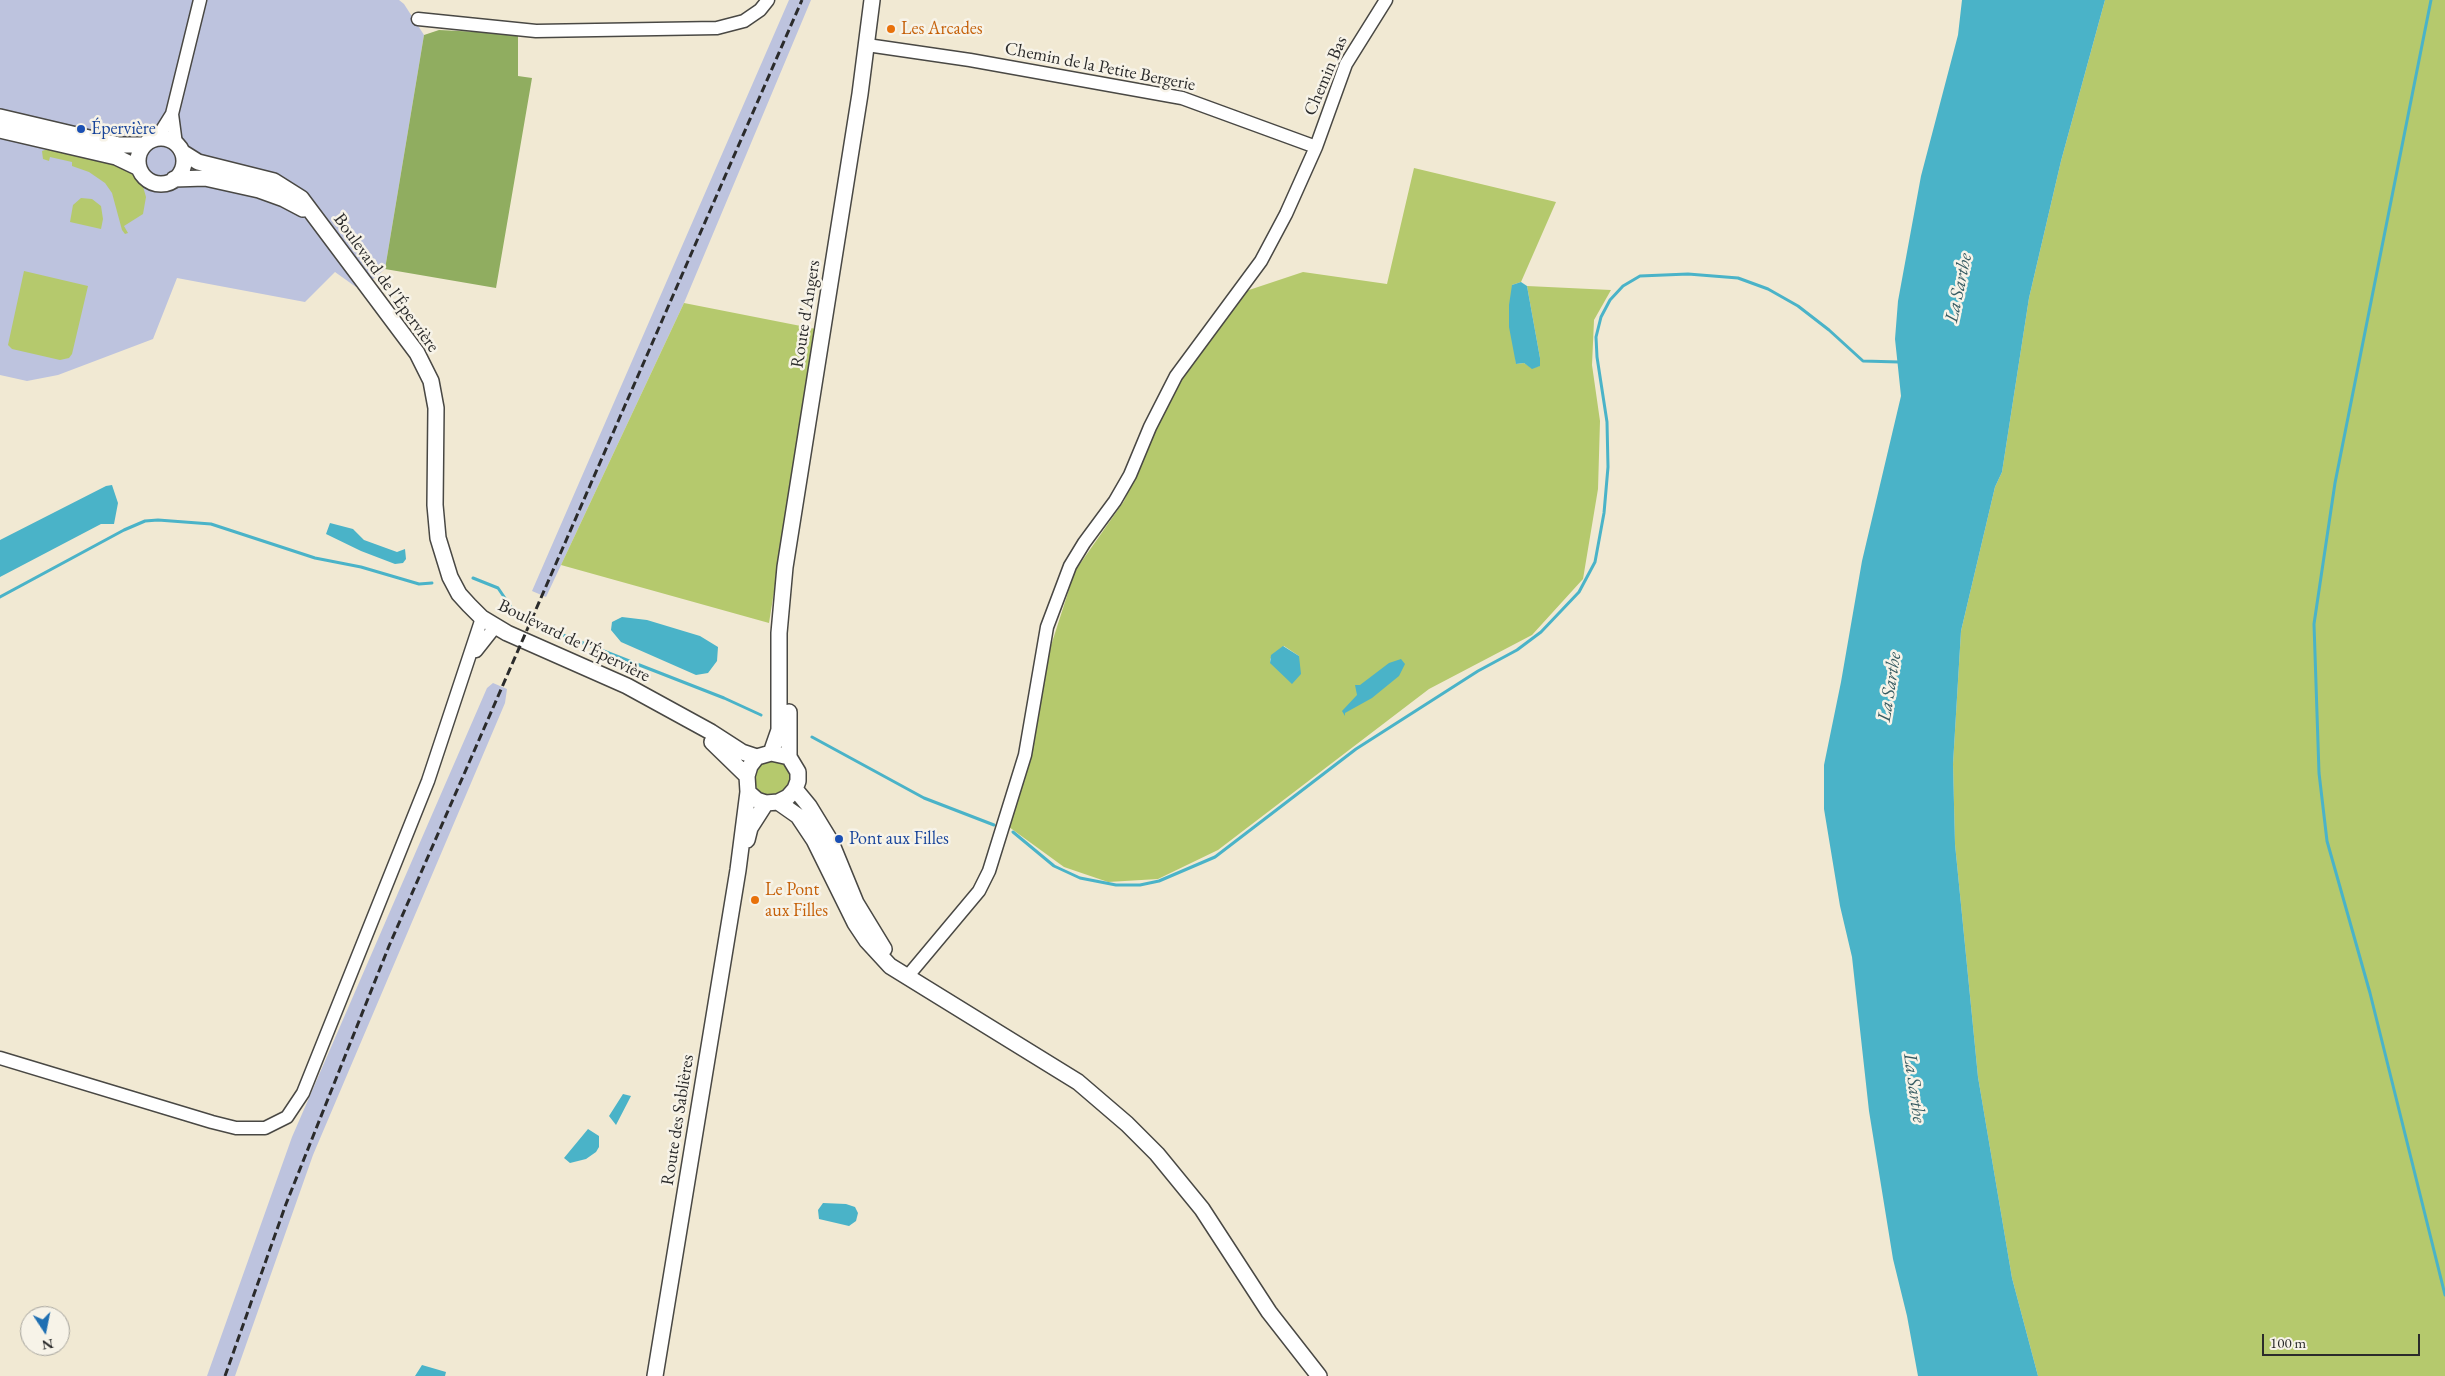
<!DOCTYPE html>
<html>
<head>
<meta charset="utf-8">
<style>
  body { margin:0 }
  #map { position:relative; width:2445px; height:1376px; overflow:hidden; background:#f1e9d3; font-family:"EB Garamond",serif }
  canvas { display:block }
  .north { position:absolute; left:20px; top:1306px; width:50px; height:50px; box-sizing:border-box; background:#f7f3e8; border:1px solid #a5a39c; border-radius:50%; rotate:169deg; font-size:14px; font-weight:700; line-height:20px; text-align:center; color:#2b2b2b }
  .north::after { content:''; display:block; margin:auto; width:18px; height:22px; background:#1f6fb2; clip-path:polygon(50% 0,100% 100%,50% 72%,0 100%) }
  .scale { position:absolute; left:2262px; top:1334px; width:158px; height:22px; box-sizing:border-box; border:2px solid #2b2b2b; border-top:0; padding-left:6px; font-size:15px; line-height:18px; white-space:nowrap; color:#2b2b2b; -webkit-text-stroke:4px #f7f3e8; paint-order:stroke }
</style>
</head>
<body>
<div id="map">
<canvas width="2445" height="1376"></canvas>
<div class="north">N</div>
<div class="scale">100 m</div>
</div>
<script>
const g = document.querySelector('canvas').getContext('2d');
g.lineJoin = 'round';
function fill(path, color) {
  g.fillStyle = color;
  g.fill(path, 'evenodd');
}
function shape(rows) {
  const path = new Path2D();
  for (const r of rows) {
    if (r.length === 3) {
      path.moveTo(r[0] + r[2], r[1]);
      path.arc(r[0], r[1], r[2], 0, 2 * Math.PI);
      continue;
    }
    path.moveTo(r[0], r[1]);
    for (let i = 2; i < r.length; i += 2) path.lineTo(r[i], r[i + 1]);
  }
  return path;
}
function trace(path, color, width, dash) {
  g.strokeStyle = color;
  g.lineWidth = width;
  g.lineCap = dash ? 'butt' : 'round';
  g.setLineDash(dash || []);
  g.stroke(path);
}
function label(font, color, halo, rows, align = 'center') {
  g.font = font + ' "EB Garamond",serif';
  g.lineWidth = 5;
  g.setLineDash([]);
  g.textBaseline = 'middle';
  g.strokeStyle = halo;
  g.fillStyle = color;
  for (const [text, x, y, turn = 0] of rows) {
    g.save();
    g.translate(x, y);
    g.rotate((+turn || 0) * Math.PI / 180);
    g.textAlign = isNaN(turn) ? turn : align;
    if (halo) g.strokeText(text, 0, 0);
    g.fillText(text, 0, 0);
    g.restore();
  }
}
fill(shape([
  [0,0,399,0,404,4,424,35,385,269,372,280,356,287,335,272,305,302,177,278,153,339,58,375,27,381,0,375],
  [789,0,811,0,684,303,546,597,532,591],
  [493,683,507,689,505,703,313,1155,235,1376,207,1376,292,1137,487,688]
]), '#bdc3de');
fill(shape([
  [2105,0,2445,0,2445,1376,2038,1376,2012,1278,1978,1077,1955,844,1953,764,1961,631,1995,487,2002,472,2029,298,2061,161],
  [54,147,132,169,142,183,146,197,143,214,124,226,128,233,125,234,122,230,112,193,105,183,89,172,72,166,72,162,50,157,49,161,43,159,42,151],
  [1414,168,1556,202,1521,282,1512,285,1516,364,1524,363,1532,368,1539,366,1540,358,1527,286,1611,290,1594,320,1592,365,1600,421,1598,489,1583,579,1532,635,1429,689,1218,850,1158,879,1108,882,1064,867,1009,827,1033,747,1046,661,1075,571,1124,501,1179,379,1246,291,1303,272,1387,284],
  [1284,646,1299,656,1270,663,1270,659],
  [81,198,92,199,101,206,103,219,101,229,70,222,73,205],
  [24,271,88,286,72,354,69,358,60,360,12,349,8,345],
  [684,303,816,329,769,623,561,565],
  [772,778,18]
]), '#b5c96d');
fill(shape([
  [439,30,518,34,518,76,532,78,496,288,385,269,424,35]
]), '#90ad60');
fill(shape([
  [1962,0,2105,0,2061,161,2029,298,2002,472,1995,487,1961,631,1953,764,1955,844,1978,1077,2012,1278,2038,1376,1918,1376,1907,1316,1893,1259,1869,1111,1852,957,1840,906,1824,809,1824,765,1841,682,1862,561,1901,396,1895,339,1898,301,1921,176,1958,35],
  [1521,282,1527,286,1540,358,1540,366,1532,369,1524,363,1516,364,1509,327,1509,305,1512,285],
  [112,485,118,503,114,524,101,524,0,577,0,540,106,486],
  [330,523,353,529,364,540,397,552,405,549,406,559,403,563,395,564,361,551,326,534],
  [622,617,647,620,700,636,718,647,717,661,708,673,696,675,621,642,611,630,612,622],
  [1283,646,1299,656,1301,674,1292,684,1270,663,1271,655],
  [1401,659,1405,664,1399,676,1372,698,1345,713,1345,716,1342,711,1357,695,1355,685,1360,685,1389,663],
  [623,1094,631,1096,616,1125,609,1116],
  [588,1129,599,1136,599,1147,596,1152,586,1159,570,1163,564,1158],
  [823,1203,846,1204,855,1207,858,1213,856,1221,849,1226,819,1219,818,1210],
  [422,1365,446,1372,445,1376,415,1376]
]), '#4ab3c8');
trace(shape([
  [2431,0,2335,483,2314,624,2319,773,2327,841,2370,993,2445,1295],
  [473,578,498,588,513,610,537,625,724,698,761,715],
  [0,597,124,530,145,521,158,520,211,524,315,558,361,567,419,584,432,583],
  [812,737,924,798,994,825],
  [1013,832,1054,866,1080,878,1116,885,1140,885,1159,881,1215,857,1356,749,1478,671,1517,650,1541,632,1579,592,1595,562,1604,513,1608,467,1607,422,1597,357,1596,337,1601,317,1610,300,1623,286,1640,276,1688,274,1738,278,1768,289,1798,306,1829,330,1863,361,1899,362]
]), '#4ab3c8', 3);
const minor = shape([
  [418,19,536,31,717,28,744,21,760,10,768,0],
  [867,45,970,60,1182,98,1316,147,1346,64,1386,0],
  [172,114,176,144],
  [157,138,172,114,200,0],
  [476,651,495,627],
  [907,977,979,891,989,871,1025,755,1047,627,1070,566,1084,543,1115,501,1130,475,1150,427,1176,376,1261,261,1286,214,1316,147],
  [0,1058,212,1122,236,1128,265,1128,287,1117,303,1093,428,781,482,618]
]);
const tertiary = shape([
  [0,117,119,145,144,145],
  [0,130,116,157,139,168],
  [161,161,23],
  [182,152,198,162,274,181,301,198,417,353,431,381,436,408,435,505,438,538,450,577,459,594,469,605,482,618,507,633,627,686,711,732,742,752,757,757],
  [174,179,205,178,259,190,284,199,303,209],
  [789,712,789,757],
  [712,742,747,776],
  [771,753,779,730,779,633,785,567,860,94,872,0],
  [771,753,789,757,798,772,798,781,795,789,788,797,778,802,766,803,757,800,748,792,747,776,750,766,757,757,771,753],
  [795,789,809,806,831,842,856,903,884,949],
  [778,802,798,816,814,840,855,923,867,941,890,966,1078,1082,1127,1124,1157,1154,1202,1209,1269,1312,1319,1376],
  [747,840,750,828,766,803],
  [655,1376,738,870,748,792]
]);
trace(minor, '#494844', 15);
trace(tertiary, '#494844', 18);
trace(minor, '#fff', 12);
trace(tertiary, '#fff', 15);
trace(shape([
  [225,1376,286,1204,389,946,802,0]
]), '#2b2b2b', 3, [8, 4]);
for (const [x, y, r, color] of [
  [891,29,5,"#e8710a"],
  [81,129,5,"#1a4fb4"],
  [839,839,5,"#1a4fb4"],
  [755,900,5,"#e8710a"]
]) {
  const dot = new Path2D();
  dot.arc(x, y, r, 0, 2 * Math.PI);
  g.fillStyle = color;
  g.fill(dot);
  trace(dot, '#f7f3e8', 2);
}
label('18px', '#c56008', '#f7f3e8', [
  ["Les Arcades",901,29],
  ["Le Pont",765,890],
  ["aux Filles",765,911]
], 'left');
label('18px', '#2b2b2b', '#f7f3e8', [
  ["Chemin de la Petite Bergerie",1100,67,11],
  ["Chemin Bas",1326,76,-67],
  ["Boulevard de l'Épervière",386,283,54],
  ["Route d'Angers",806,314,-81],
  ["Boulevard de l'Épervière",574,641,26],
  ["Route des Sablières",678,1120,-81]
]);
label('18px', '#164399', '#f7f3e8', [
  ["Épervière",91,129],
  ["Pont aux Filles",849,839]
], 'left');
label('italic 19px', '#365b62', '#f7f3e8', [
  ["La Sarthe",1959,288,-78],
  ["La Sarthe",1890,687,-81],
  ["La Sarthe",1914,1088,82]
]);
</script>
</body>
</html>
